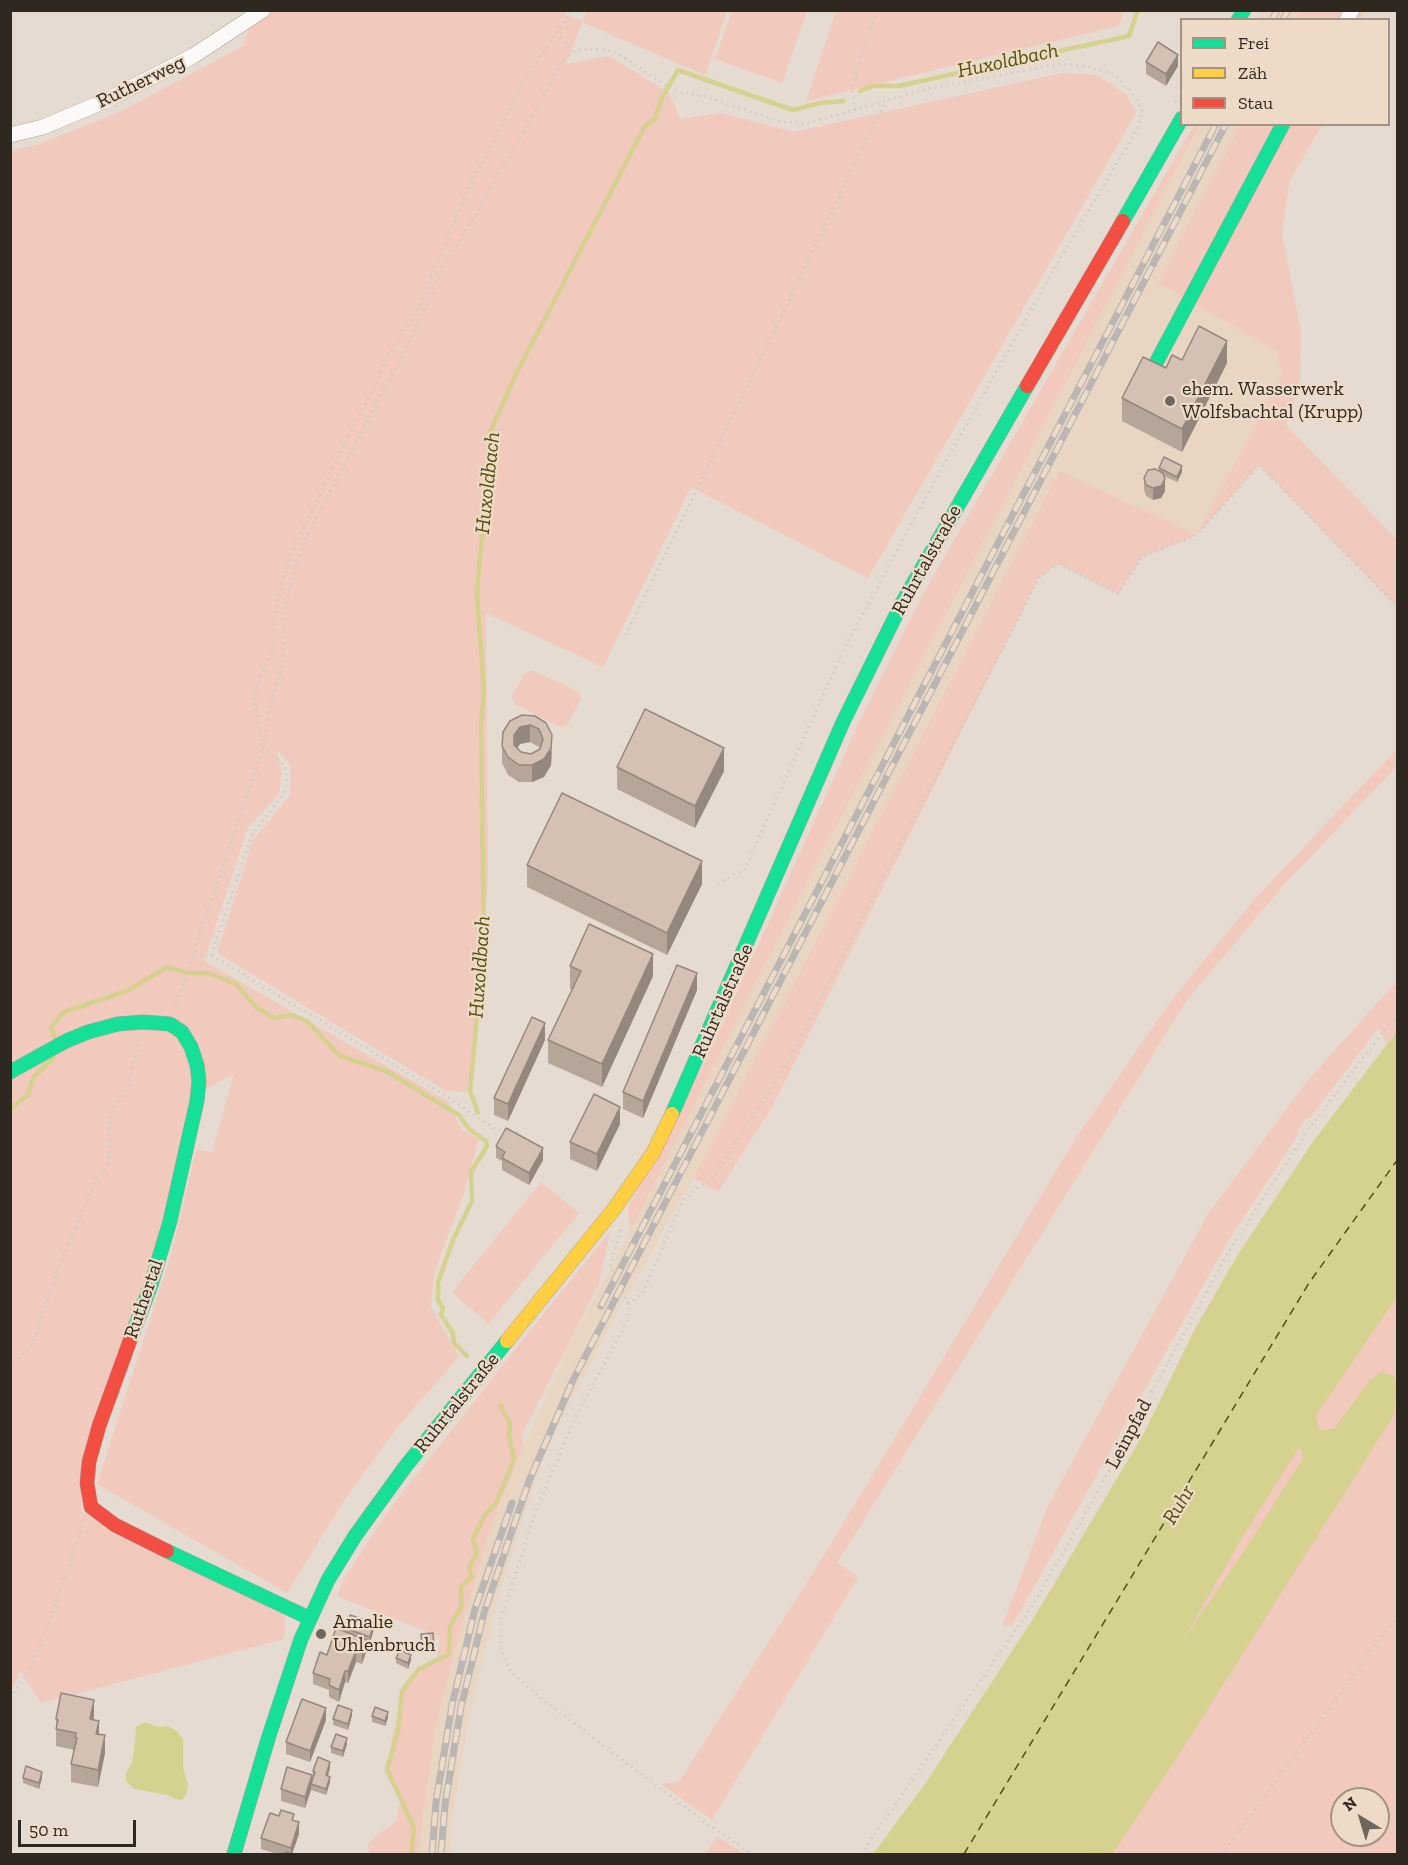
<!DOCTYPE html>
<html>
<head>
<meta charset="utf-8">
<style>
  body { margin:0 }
  #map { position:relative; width:1408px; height:1865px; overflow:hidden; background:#e5dbd0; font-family:"Zilla Slab",serif }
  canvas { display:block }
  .frame { position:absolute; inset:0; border:12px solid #2f2821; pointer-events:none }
  .legend { position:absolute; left:1180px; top:18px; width:210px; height:108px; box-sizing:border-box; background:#eedbc7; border:2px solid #a29385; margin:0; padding:8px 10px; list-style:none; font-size:18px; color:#2f2821 }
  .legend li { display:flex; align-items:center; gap:12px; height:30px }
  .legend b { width:30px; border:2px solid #a29385 }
  .north { position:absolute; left:1330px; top:1787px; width:60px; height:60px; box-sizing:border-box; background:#eedbc7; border:2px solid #a29385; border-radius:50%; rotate:322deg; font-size:16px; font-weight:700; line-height:24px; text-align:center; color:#2f2821 }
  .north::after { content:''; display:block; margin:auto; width:21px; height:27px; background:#6f675e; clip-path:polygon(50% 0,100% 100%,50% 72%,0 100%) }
  .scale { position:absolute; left:18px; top:1820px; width:118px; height:27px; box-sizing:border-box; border:3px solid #2f2821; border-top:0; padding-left:8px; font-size:18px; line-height:21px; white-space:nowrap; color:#2f2821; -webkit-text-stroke:4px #eedbc7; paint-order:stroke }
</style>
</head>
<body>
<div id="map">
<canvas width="1408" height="1865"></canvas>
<div class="frame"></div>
<ul class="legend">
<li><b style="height:8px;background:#16e098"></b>Frei</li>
<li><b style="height:8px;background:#ffcf43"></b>Zäh</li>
<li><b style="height:8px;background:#f24e42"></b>Stau</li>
</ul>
<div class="north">N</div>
<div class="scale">50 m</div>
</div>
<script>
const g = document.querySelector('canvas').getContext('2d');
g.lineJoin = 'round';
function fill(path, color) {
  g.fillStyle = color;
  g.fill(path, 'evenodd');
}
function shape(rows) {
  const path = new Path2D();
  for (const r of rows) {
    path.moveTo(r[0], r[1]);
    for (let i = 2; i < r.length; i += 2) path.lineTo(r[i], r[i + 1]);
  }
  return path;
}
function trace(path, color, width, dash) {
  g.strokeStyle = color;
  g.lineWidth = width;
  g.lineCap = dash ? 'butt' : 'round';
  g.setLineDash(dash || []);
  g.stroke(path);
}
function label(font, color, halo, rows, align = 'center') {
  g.font = font + ' "Zilla Slab",serif';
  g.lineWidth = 4.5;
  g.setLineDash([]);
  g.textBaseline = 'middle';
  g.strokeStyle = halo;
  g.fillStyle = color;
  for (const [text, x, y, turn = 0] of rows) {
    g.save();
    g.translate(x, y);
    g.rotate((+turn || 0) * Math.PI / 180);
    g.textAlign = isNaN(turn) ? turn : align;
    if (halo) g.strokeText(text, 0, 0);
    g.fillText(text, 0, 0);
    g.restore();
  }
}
fill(shape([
  [1265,10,1300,10,1300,11,1295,19,1259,19],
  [1199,125,1240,125,1158,283,1277,351,1282,375,1197,535,1058,471,694,1178,618,1310,545,1452,498,1597,468,1720,451,1826,450,1854,418,1854,434,1735,460,1632,491,1526,524,1445,573,1337,630,1231,849,800]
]), '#e8d6c3');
fill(shape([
  [255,10,566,10,565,15,582,21,587,11,727,11,705,75,582,22,566,64,609,56,669,93,680,119,721,113,794,132,1062,73,1096,75,1127,95,1136,113,868,578,691,487,603,667,486,613,488,880,469,1092,446,1091,217,953,253,841,290,795,291,765,276,749,282,773,279,794,248,827,204,961,449,1102,461,1129,479,1139,464,1192,434,1273,431,1307,459,1356,397,1428,345,1499,287,1593,97,1484,171,1255,196,1150,212,1152,234,1074,194,1095,153,1255,82,1460,81,1511,285,1616,284,1639,41,1703,21,1671,10,1691,10,151,39,144,120,112,243,46],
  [732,11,807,11,782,83,715,59],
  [836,11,836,10,1124,11,1118,26,806,101],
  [1300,11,1365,11,1361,19,1295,20],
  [1194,125,1199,125,794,907,630,1231,628,1207,709,1054,861,718,923,594],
  [1240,125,1322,125,1289,182,1282,235,1301,331,1300,381,1286,425,1397,540,1397,607,1259,465,1197,535,1142,557,1118,594,1059,564,1040,576,772,1107,718,1192,694,1178,1059,471,1197,535,1282,375,1277,351,1158,283],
  [532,670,579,692,581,699,568,724,560,727,515,704,512,697,524,674],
  [1397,749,1397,766,1282,887,1187,1000,837,1563,858,1577,712,1820,661,1784,679,1782,823,1557,1076,1138,1173,998,1252,902],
  [1397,981,1397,1031,1386,1044,1379,1027,1310,1118,1305,1119,1297,1131,1297,1136,1226,1245,1013,1624,1002,1627,1047,1508,1208,1214,1308,1080],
  [541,1182,579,1213,488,1324,452,1292],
  [610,1232,599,1284,522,1434,524,1445,491,1526,460,1632,434,1735,418,1854,369,1854,368,1843,397,1820,400,1801,385,1772,402,1693,416,1669,436,1662,440,1637,337,1596,346,1576,389,1510,506,1361],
  [1397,1295,1397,1854,1066,1854,1176,1629,1310,1412],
  [1342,1799,1378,1799,1378,1835,1342,1835],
  [717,1836,744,1854,706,1854]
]), '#f1c9bd');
fill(shape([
  [1397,1031,1397,1297,1316,1415,1319,1430,1334,1429,1370,1380,1381,1372,1394,1376,1397,1387,1394,1415,1176,1759,1112,1854,873,1854,925,1784,1035,1616,1144,1433,1195,1329,1237,1256,1312,1143],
  [1300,1446,1303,1458,1248,1545,1182,1642,1243,1536],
  [145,1722,158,1727,167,1726,177,1731,183,1740,183,1768,188,1785,186,1795,182,1800,174,1799,168,1795,134,1789,126,1781,126,1773,132,1762,134,1751,136,1727]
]), '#d5d18f');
trace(shape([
  [860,91,872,86,898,86,1129,36,1138,10],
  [56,1041,51,1027,64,1012,127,991,167,967,187,973,208,973,236,984,257,1008,274,1018,291,1015,307,1021,340,1056,386,1071,459,1115,469,1129,486,1141,487,1146,471,1172,472,1201,453,1240,438,1282,438,1300,443,1308,441,1315,453,1333,454,1343,467,1356],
  [10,1109,28,1095,34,1076,54,1058],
  [478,1113,470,1091,484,945,481,725,484,692,477,593,491,430,516,374,645,126,655,119,662,97,678,70,793,110,820,103,843,101],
  [411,1854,414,1828,387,1769,398,1731,402,1691,419,1669,449,1654,450,1626,461,1607,461,1587,472,1576,469,1569,477,1552,473,1539,484,1516,496,1503,514,1459,509,1436,510,1423,500,1405]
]), '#d5d18f', 4.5);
trace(shape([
  [964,1854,1309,1283,1398,1159]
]), '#52500a', 1.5, [8, 6]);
const street = shape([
  [1347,20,1352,10],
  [10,135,43,127,107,100,193,56,263,10]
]);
const fast = shape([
  [1238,20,1244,10],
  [1123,221,1182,118],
  [1149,376,1283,124],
  [10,1072,66,1041,88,1032,118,1024,143,1022,170,1024,182,1032,191,1047,197,1065,199,1081,197,1101,170,1221,151,1285,132,1335],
  [672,1114,843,722,902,603,1027,386],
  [167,1551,309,1618],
  [234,1854,268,1739,301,1639,328,1580,355,1536,405,1467,507,1341]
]);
const slow = shape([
  [507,1341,614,1209,653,1153,672,1114]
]);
const jam = shape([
  [1027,386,1123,221],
  [132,1335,99,1426,89,1462,87,1483,91,1507,115,1525,167,1551]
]);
trace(street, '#aca49b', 16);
trace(fast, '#aca49b', 15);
trace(slow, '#aca49b', 15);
trace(jam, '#aca49b', 15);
trace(shape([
  [557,32,571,52],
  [1175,102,1182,91],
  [855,110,852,85,877,10],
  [626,635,886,101],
  [194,953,211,955,446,1096,496,1130,520,1132],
  [211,955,252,835,283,795,287,778,284,764,263,748,270,707,283,662,284,608,303,543,404,352,445,264,476,214,496,175,522,136,561,63,571,52,583,49,607,50,617,53,674,91,707,97,778,121,804,124,931,88,1059,64,1087,66,1115,75,1133,94,1142,111,1139,126,1057,264,929,491,843,651,745,869,714,885],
  [175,1008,263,748,254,699,260,677,272,653,274,642,276,605,291,554,349,434,376,384,386,358,420,305,472,179,491,149,522,84,572,10],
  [621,1230,610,1266,629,1305,627,1321,574,1420,534,1516,501,1619,501,1651,511,1672,538,1696,705,1822,751,1854],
  [629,1305,643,1292,684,1198,715,1175,782,1072,1040,576,1059,564,1118,594,1142,557,1197,535,1259,465,1398,607],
  [10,1368,33,1342,61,1262,96,1179,109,1163,110,1115,128,1087,140,1038],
  [10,1698,29,1670,47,1628,84,1522],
  [861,1854,1034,1603,1084,1516,1229,1251,1305,1134,1379,1037,1398,1015],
  [1222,1854,1398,1615]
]), '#cfccc8', 3, [1.5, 4.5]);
trace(street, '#fbfaf8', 15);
trace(fast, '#16e098', 14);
trace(slow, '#ffcf43', 14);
trace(jam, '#f24e42', 14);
const rail = shape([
  [1272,20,1277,10],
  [1283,20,1288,10],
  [601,1306,1216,124],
  [432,1854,436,1802,452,1705,475,1609,512,1503],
  [441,1854,445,1805,461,1707,484,1613,529,1481,573,1380,1226,124]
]);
trace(rail, '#b9b6b4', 7);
trace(rail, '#eedbc7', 4.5, [14]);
fill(shape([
  [1146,62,1178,66,1166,86,1146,74],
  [1182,360,1227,363,1182,452,1122,421,1122,398],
  [1159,468,1182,472,1177,482,1164,476,1165,491,1161,498,1153,500,1146,496,1144,490,1144,478,1159,471],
  [535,716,552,752,551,765,544,777,532,782,519,782,508,775,502,763,502,746],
  [530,742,539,747,540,749,531,754,521,752,517,748,520,744],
  [617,767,724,771,695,828,617,789],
  [527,865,702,884,667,955,527,887],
  [570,966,653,976,602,1087,548,1063,548,1040,572,990,570,989],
  [697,990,643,1118,623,1109,623,1092],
  [545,1040,508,1121,494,1115,494,1098],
  [620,1124,597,1171,570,1159,570,1142],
  [496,1146,543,1160,529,1185,502,1170,502,1161,496,1158],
  [345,1628,374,1629,370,1642,366,1641,366,1652,362,1664,356,1662,348,1683,345,1682,339,1702,329,1697,329,1690,313,1684,313,1673,345,1631],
  [433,1633,434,1652,422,1652,421,1634],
  [396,1658,411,1660,408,1669,396,1663],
  [352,1715,348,1730,333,1725,333,1719],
  [372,1716,388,1718,385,1726,372,1722],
  [94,1717,93,1719,105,1753,98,1787,71,1782,71,1764,74,1750,56,1746,56,1719],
  [326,1720,310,1762,286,1754,286,1742],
  [347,1744,343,1757,331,1753,331,1747],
  [330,1768,328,1776,330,1782,326,1795,311,1790,305,1808,281,1801,281,1789,312,1781,313,1771],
  [23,1778,42,1778,39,1789,23,1783],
  [294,1820,299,1834,292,1854,295,1854,277,1854,261,1849,261,1838]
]), '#b6a69a');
fill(shape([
  [1178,55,1178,66,1166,86,1166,74],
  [1227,341,1227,363,1182,452,1182,429],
  [1182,466,1182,472,1177,482,1177,477],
  [1165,479,1165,491,1161,498,1153,500,1153,488],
  [530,725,530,742,520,744,514,752,514,735,520,727],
  [552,735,551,765,544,777,532,782,532,765],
  [724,748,724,771,695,828,695,806],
  [702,861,702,884,667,955,667,933],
  [653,954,653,976,602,1087,602,1064],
  [697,973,697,990,643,1118,643,1101],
  [545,1023,545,1040,508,1121,508,1104],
  [620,1107,620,1124,597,1171,597,1154],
  [543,1148,543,1160,529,1185,529,1173],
  [374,1623,374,1629,370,1642,370,1637],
  [366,1640,366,1652,362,1664,362,1653],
  [356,1651,356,1662,348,1683,348,1671],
  [411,1655,411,1660,408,1669,408,1663],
  [345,1671,345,1682,339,1702,339,1690],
  [94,1700,94,1717,90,1736,90,1719],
  [326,1708,326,1720,310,1762,310,1751],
  [352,1710,352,1715,348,1730,348,1724],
  [388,1712,388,1718,385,1726,385,1721],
  [99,1721,99,1738,96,1734],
  [105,1735,105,1753,98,1787,98,1770],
  [347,1738,347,1744,343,1757,343,1751],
  [330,1762,330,1768,326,1781,326,1775],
  [42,1772,42,1778,39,1789,39,1783],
  [312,1775,312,1785,311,1784,311,1790,305,1808,305,1797],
  [330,1777,330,1782,326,1795,326,1789],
  [299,1822,299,1834,292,1854,291,1854,291,1848]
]), '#94877d');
const building = shape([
  [1158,42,1178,55,1166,74,1146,62,1158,42],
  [1199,326,1227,341,1182,429,1122,398,1143,357,1166,368,1172,355,1182,360,1199,326],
  [1164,457,1182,466,1177,477,1159,468,1164,457],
  [1155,469,1163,473,1165,479,1161,486,1153,488,1146,485,1144,478,1148,470,1155,469],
  [645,709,724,748,695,806,617,767,645,709],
  [522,715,535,716,546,723,552,735,551,748,544,759,532,765,519,765,508,757,502,746,503,732,510,721,522,715],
  [530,725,539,729,543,739,540,749,531,754,521,752,514,745,514,735,520,727,530,725],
  [562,793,702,861,667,933,527,865,562,793],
  [589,924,653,954,602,1064,548,1040,581,971,570,966,589,924],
  [677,965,697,973,643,1101,623,1092,677,965],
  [532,1017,545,1023,508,1104,494,1098,532,1017],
  [594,1094,620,1107,597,1154,570,1142,594,1094],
  [506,1128,543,1148,529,1173,502,1158,505,1152,496,1146,506,1128],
  [350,1615,374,1623,370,1637,345,1628,350,1615],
  [336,1628,366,1640,362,1653,356,1651,348,1671,345,1671,339,1690,329,1685,330,1679,313,1673,320,1652,327,1655,336,1628],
  [433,1633,434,1646,422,1647,421,1634,433,1633],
  [400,1650,411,1655,408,1663,396,1658,400,1650],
  [61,1693,94,1700,90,1719,99,1721,96,1734,105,1735,98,1770,71,1764,77,1738,75,1737,76,1733,56,1729,58,1720,56,1719,61,1693],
  [302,1699,326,1708,310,1751,286,1742,302,1699],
  [338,1705,352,1710,348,1724,333,1719,338,1705],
  [375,1707,388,1712,385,1721,372,1716,375,1707],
  [336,1734,347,1738,343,1751,331,1747,336,1734],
  [318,1757,330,1762,326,1775,330,1777,326,1789,311,1784,315,1772,313,1771,318,1757],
  [26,1766,42,1772,39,1783,23,1778,26,1766],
  [287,1767,312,1775,305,1797,281,1789,287,1767],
  [281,1810,294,1814,292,1820,299,1822,291,1848,261,1838,270,1813,279,1816,281,1810],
  [286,1852,295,1854,285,1854,286,1852]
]);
fill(building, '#d4c1b3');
trace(building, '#94877d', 1.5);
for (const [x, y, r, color] of [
  [1170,401,6,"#6f675e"],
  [321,1634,6,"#6f675e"]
]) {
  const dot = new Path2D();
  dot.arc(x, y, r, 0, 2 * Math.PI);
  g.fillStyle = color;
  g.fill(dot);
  trace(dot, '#eedbc7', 2);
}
label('20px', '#2f2821', '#eedbc7', [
  ["Rutherweg",141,82,-26],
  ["Ruhrtalstraße",927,560,-61],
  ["Ruhrtalstraße",723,1001,-66],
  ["Ruthertal",144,1299,-71],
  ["Ruhrtalstraße",457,1403,-51],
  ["Leinpfad",1129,1434,-62]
]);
label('20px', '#2f2821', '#eedbc7', [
  ["ehem. Wasserwerk",1182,389],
  ["Wolfsbachtal (Krupp)",1182,412],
  ["Amalie",333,1622],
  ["Uhlenbruch",333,1645]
], 'left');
label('italic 21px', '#52500a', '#eedbc7', [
  ["Huxoldbach",1008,61,-12],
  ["Huxoldbach",488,483,-84],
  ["Huxoldbach",480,967,-86],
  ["Ruhr",1179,1505,-59]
]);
</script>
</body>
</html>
